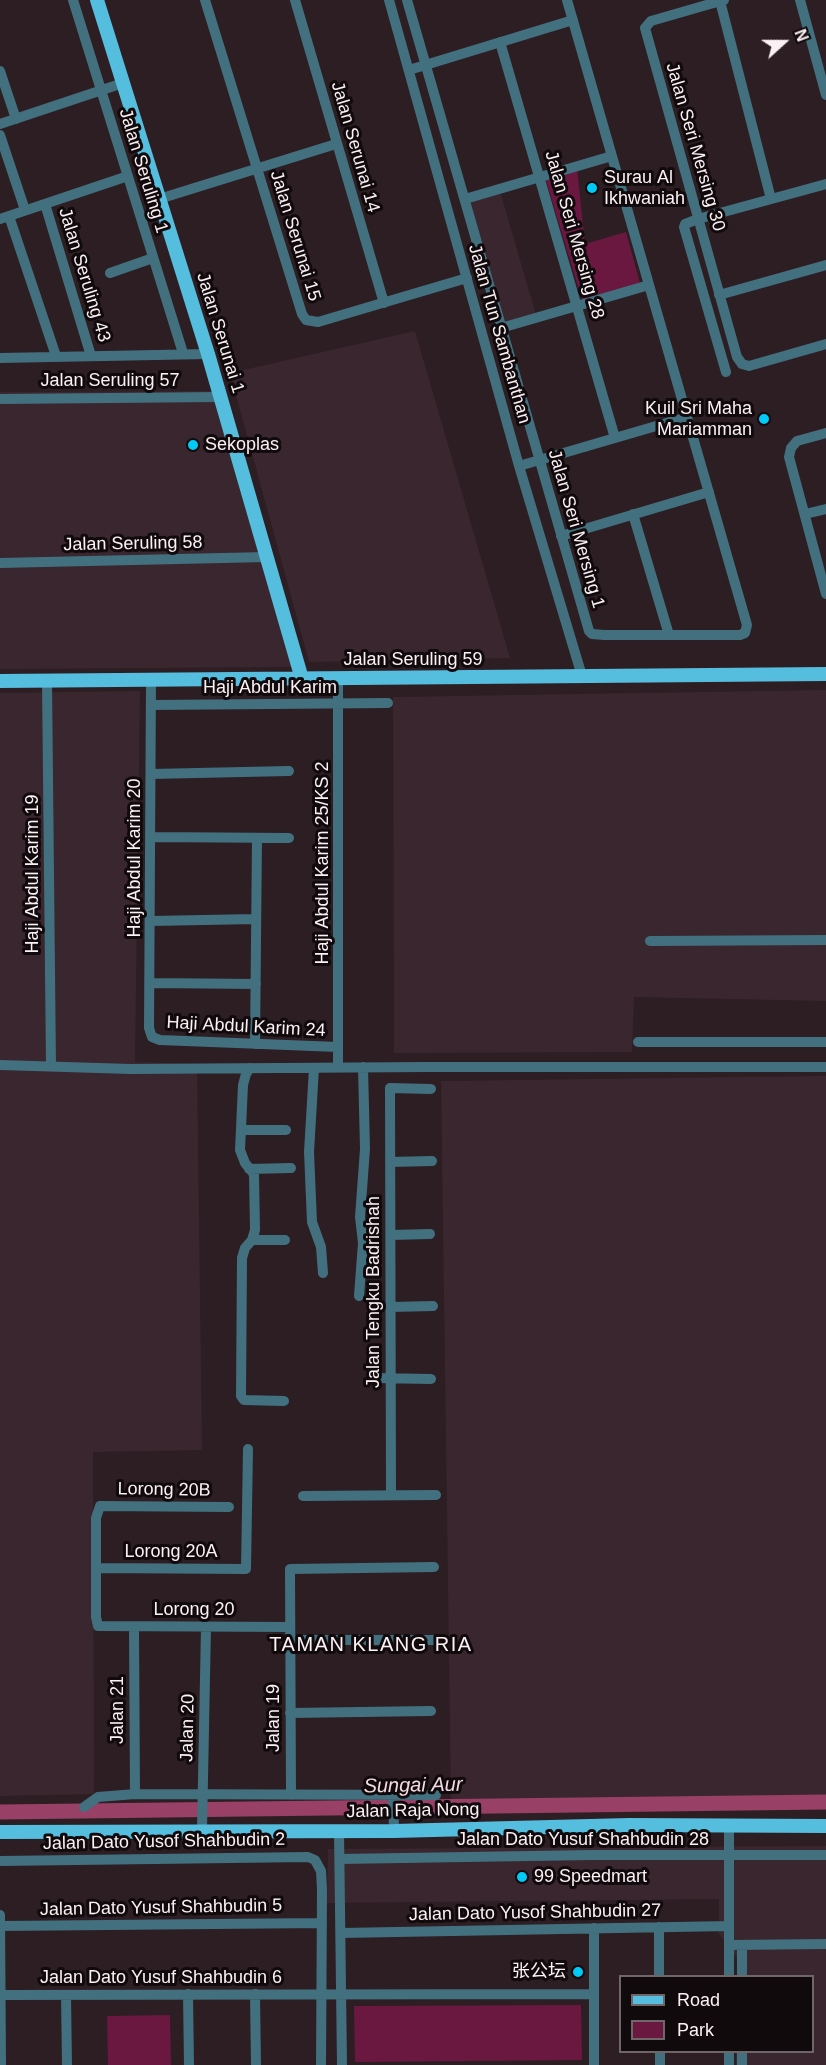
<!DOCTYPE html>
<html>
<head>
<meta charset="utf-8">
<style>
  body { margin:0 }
  #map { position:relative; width:826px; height:2065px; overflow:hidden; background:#2c1e23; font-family:Helvetica,sans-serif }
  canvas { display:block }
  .legend { position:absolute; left:619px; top:1975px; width:195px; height:78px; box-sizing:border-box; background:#100a0c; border:2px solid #6e6669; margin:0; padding:8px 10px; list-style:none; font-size:18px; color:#fbf0f4 }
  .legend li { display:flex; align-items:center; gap:12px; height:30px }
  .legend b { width:30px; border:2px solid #6e6669 }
  .north { position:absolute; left:754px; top:12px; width:60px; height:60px; -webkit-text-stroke:4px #100a0c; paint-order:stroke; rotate:69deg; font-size:16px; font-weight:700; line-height:24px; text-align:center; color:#fbf0f4 }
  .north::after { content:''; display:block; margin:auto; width:21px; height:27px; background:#fbf0f4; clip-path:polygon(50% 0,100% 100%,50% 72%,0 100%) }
</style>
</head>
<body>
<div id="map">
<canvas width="826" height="2065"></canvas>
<ul class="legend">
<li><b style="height:8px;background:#55bdde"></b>Road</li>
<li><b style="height:16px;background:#6a1840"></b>Park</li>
</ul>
<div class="north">N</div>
</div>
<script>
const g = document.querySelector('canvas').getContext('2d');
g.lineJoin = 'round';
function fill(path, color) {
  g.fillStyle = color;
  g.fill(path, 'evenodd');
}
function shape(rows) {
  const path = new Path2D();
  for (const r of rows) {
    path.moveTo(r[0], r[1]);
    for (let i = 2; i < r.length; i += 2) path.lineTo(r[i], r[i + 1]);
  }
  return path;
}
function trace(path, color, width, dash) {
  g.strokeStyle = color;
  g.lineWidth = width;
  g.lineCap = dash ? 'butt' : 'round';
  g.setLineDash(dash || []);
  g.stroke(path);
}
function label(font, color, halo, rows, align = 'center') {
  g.font = font + ' Helvetica,"Noto Sans SC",sans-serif';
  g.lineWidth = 6;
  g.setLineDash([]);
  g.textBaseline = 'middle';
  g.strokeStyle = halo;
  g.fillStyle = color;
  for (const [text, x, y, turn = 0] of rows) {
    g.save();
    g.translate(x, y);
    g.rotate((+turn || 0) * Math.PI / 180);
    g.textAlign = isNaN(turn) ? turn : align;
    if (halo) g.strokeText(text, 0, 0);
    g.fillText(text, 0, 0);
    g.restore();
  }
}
fill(shape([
  [500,191,536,315,503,324,468,201],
  [415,331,510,658,309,662,230,373],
  [213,391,293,667,0,669,0,392],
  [826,690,826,1001,634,997,632,1052,394,1053,393,697],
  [140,691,135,1062,197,1064,202,1450,93,1452,94,1794,0,1796,0,693],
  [826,1076,826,1798,451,1800,441,1081],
  [826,1846,826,2065,736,2065,736,2052,812,2052,812,1976,737,1976,737,1958,719,1934,719,1899,327,1903,328,1849]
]), '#3a262e');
fill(shape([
  [577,168,585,244,626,232,640,283,582,300,545,177],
  [581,2005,582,2060,355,2062,354,2006],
  [170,2015,171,2065,108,2065,107,2016]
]), '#6a1840');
trace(shape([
  [0,1812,826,1802]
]), '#984066', 15);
trace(shape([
  [73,0,183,353],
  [205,0,302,314,306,320,318,322,467,278],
  [295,0,384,303],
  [389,0,519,466,582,676],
  [407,0,589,631,592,634,604,635,740,635,745,633,747,625,567,0],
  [724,0,651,21,645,28,737,357,742,364,749,366,826,344],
  [800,0,826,95],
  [720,1,771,199],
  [500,42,615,438],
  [409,70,573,20],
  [0,71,16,119],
  [0,124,123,83],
  [0,135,25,210],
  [159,199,336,144],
  [465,199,612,156],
  [45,204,91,356],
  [9,216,56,356],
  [0,219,128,176],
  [110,273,153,258],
  [719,295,826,265],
  [501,328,649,285],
  [0,358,208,354],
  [726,372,684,227,685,224,698,219,826,184],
  [0,399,220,397],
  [826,433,797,441,791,448,789,457,826,594],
  [519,466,687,417],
  [633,514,669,635],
  [805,514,826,509],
  [561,536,709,492],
  [0,563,267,557],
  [338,678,338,1067],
  [151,680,149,1028,152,1037,160,1040,338,1047],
  [47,681,51,1067],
  [151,705,388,703],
  [151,774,289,771],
  [151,837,289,838],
  [151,921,256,919],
  [650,941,826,940],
  [151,983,256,984],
  [638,1042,826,1042],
  [255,1044,257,838],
  [0,1065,131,1069,427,1067,826,1067],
  [250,1068,246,1074,243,1085,240,1150,245,1163,254,1174,255,1230,252,1240,245,1248,242,1258,241,1396,244,1400,284,1401],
  [314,1068,309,1152,312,1222,321,1247,323,1273],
  [241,1130,286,1130],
  [390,1162,432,1161],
  [249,1169,291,1168],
  [391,1235,430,1234],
  [252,1240,285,1240],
  [359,1296,363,1243,360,1217,365,1149,363,1067],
  [391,1307,433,1306],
  [374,1378,431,1379],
  [391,1495,390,1088,431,1089],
  [303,1496,436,1495],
  [229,1507,100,1506,96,1518,96,1617,98,1626,290,1627],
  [97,1568,246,1569,248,1449],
  [134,1627,135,1794],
  [290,1640,434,1640],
  [290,1713,431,1711],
  [291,1795,290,1569,434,1567],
  [393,1795,394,1831],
  [84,1807,98,1797,135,1794,436,1795],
  [729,1826,729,1976],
  [202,1830,206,1627],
  [339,1831,342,2065],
  [340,1859,592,1855,826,1855],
  [0,1861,308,1857,315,1860,321,1871,322,1890,321,2065],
  [0,1915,1,2065],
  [0,1926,322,1923],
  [659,1927,659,1976],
  [594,1928,594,2065],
  [341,1933,729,1926],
  [729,1945,826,1944],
  [742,1976,742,1945],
  [188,1994,189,2065],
  [255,1994,256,2065],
  [1,1995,594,1994],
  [66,1995,67,2065],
  [660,2052,660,2065],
  [729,2052,729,2065],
  [742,2065,742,2052]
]), '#42707f', 10);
trace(shape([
  [97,0,208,354,302,679],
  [0,681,826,674],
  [0,1832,394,1831,629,1825,826,1826]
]), '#55bdde', 14);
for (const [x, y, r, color] of [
  [592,188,6,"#00cbf8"],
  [764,419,6,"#00cbf8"],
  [193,445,6,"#00cbf8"],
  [522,1877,6,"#00cbf8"],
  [578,1972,6,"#00cbf8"]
]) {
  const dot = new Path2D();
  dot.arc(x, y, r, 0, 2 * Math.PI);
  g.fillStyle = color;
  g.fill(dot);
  trace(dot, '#100a0c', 2);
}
label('18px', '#fbf0f4', '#100a0c', [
  ["Jalan Serunai 14",355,147,74],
  ["Jalan Seri Mersing 30",695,147,74],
  ["Jalan Seruling 1",143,171,73],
  ["Jalan Seri Mersing 28",574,235,74],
  ["Jalan Serunai 15",295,236,73],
  ["Jalan Seruling 43",84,275,73],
  ["Jalan Serunai 1",220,333,73],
  ["Jalan Tun Sambanthan",499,334,74],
  ["Jalan Seruling 57",110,381],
  ["Jalan Seri Mersing 1",576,529,74],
  ["Jalan Seruling 58",133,544,-1],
  ["Jalan Seruling 59",413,660],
  ["Haji Abdul Karim",270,688],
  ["Haji Abdul Karim 20",135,858,-90],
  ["Haji Abdul Karim 25/KS 2",323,863,-90],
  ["Haji Abdul Karim 19",33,874,-90],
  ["Haji Abdul Karim 24",246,1027,3],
  ["Jalan Tengku Badrishah",374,1292,-90],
  ["Lorong 20B",164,1490,1],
  ["Lorong 20A",171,1552],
  ["Lorong 20",194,1610],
  ["Jalan 21",118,1710,-90],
  ["Jalan 19",274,1718,-90],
  ["Jalan 20",188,1728,-89],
  ["Jalan Raja Nong",413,1811,-1],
  ["Jalan Dato Yusuf Shahbudin 28",583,1840],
  ["Jalan Dato Yusof Shahbudin 2",164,1842,-1],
  ["Jalan Dato Yusuf Shahbudin 5",161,1908,-1],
  ["Jalan Dato Yusof Shahbudin 27",535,1913,-1],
  ["Jalan Dato Yusuf Shahbudin 6",161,1978]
]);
label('18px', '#fbf0f4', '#100a0c', [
  ["Surau Al",604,178],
  ["Ikhwaniah",604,199],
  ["Kuil Sri Maha",752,409,"right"],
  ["Mariamman",752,430,"right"],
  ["Sekoplas",205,445],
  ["99 Speedmart",534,1877],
  ["张公坛",566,1972,"right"]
], 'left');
g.letterSpacing = '1.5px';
label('20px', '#fbf0f4', '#100a0c', [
  ["TAMAN KLANG RIA",371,1645]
]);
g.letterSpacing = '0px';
label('italic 20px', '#f4dae3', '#100a0c', [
  ["Sungai Aur",413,1786,-1]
]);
</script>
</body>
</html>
